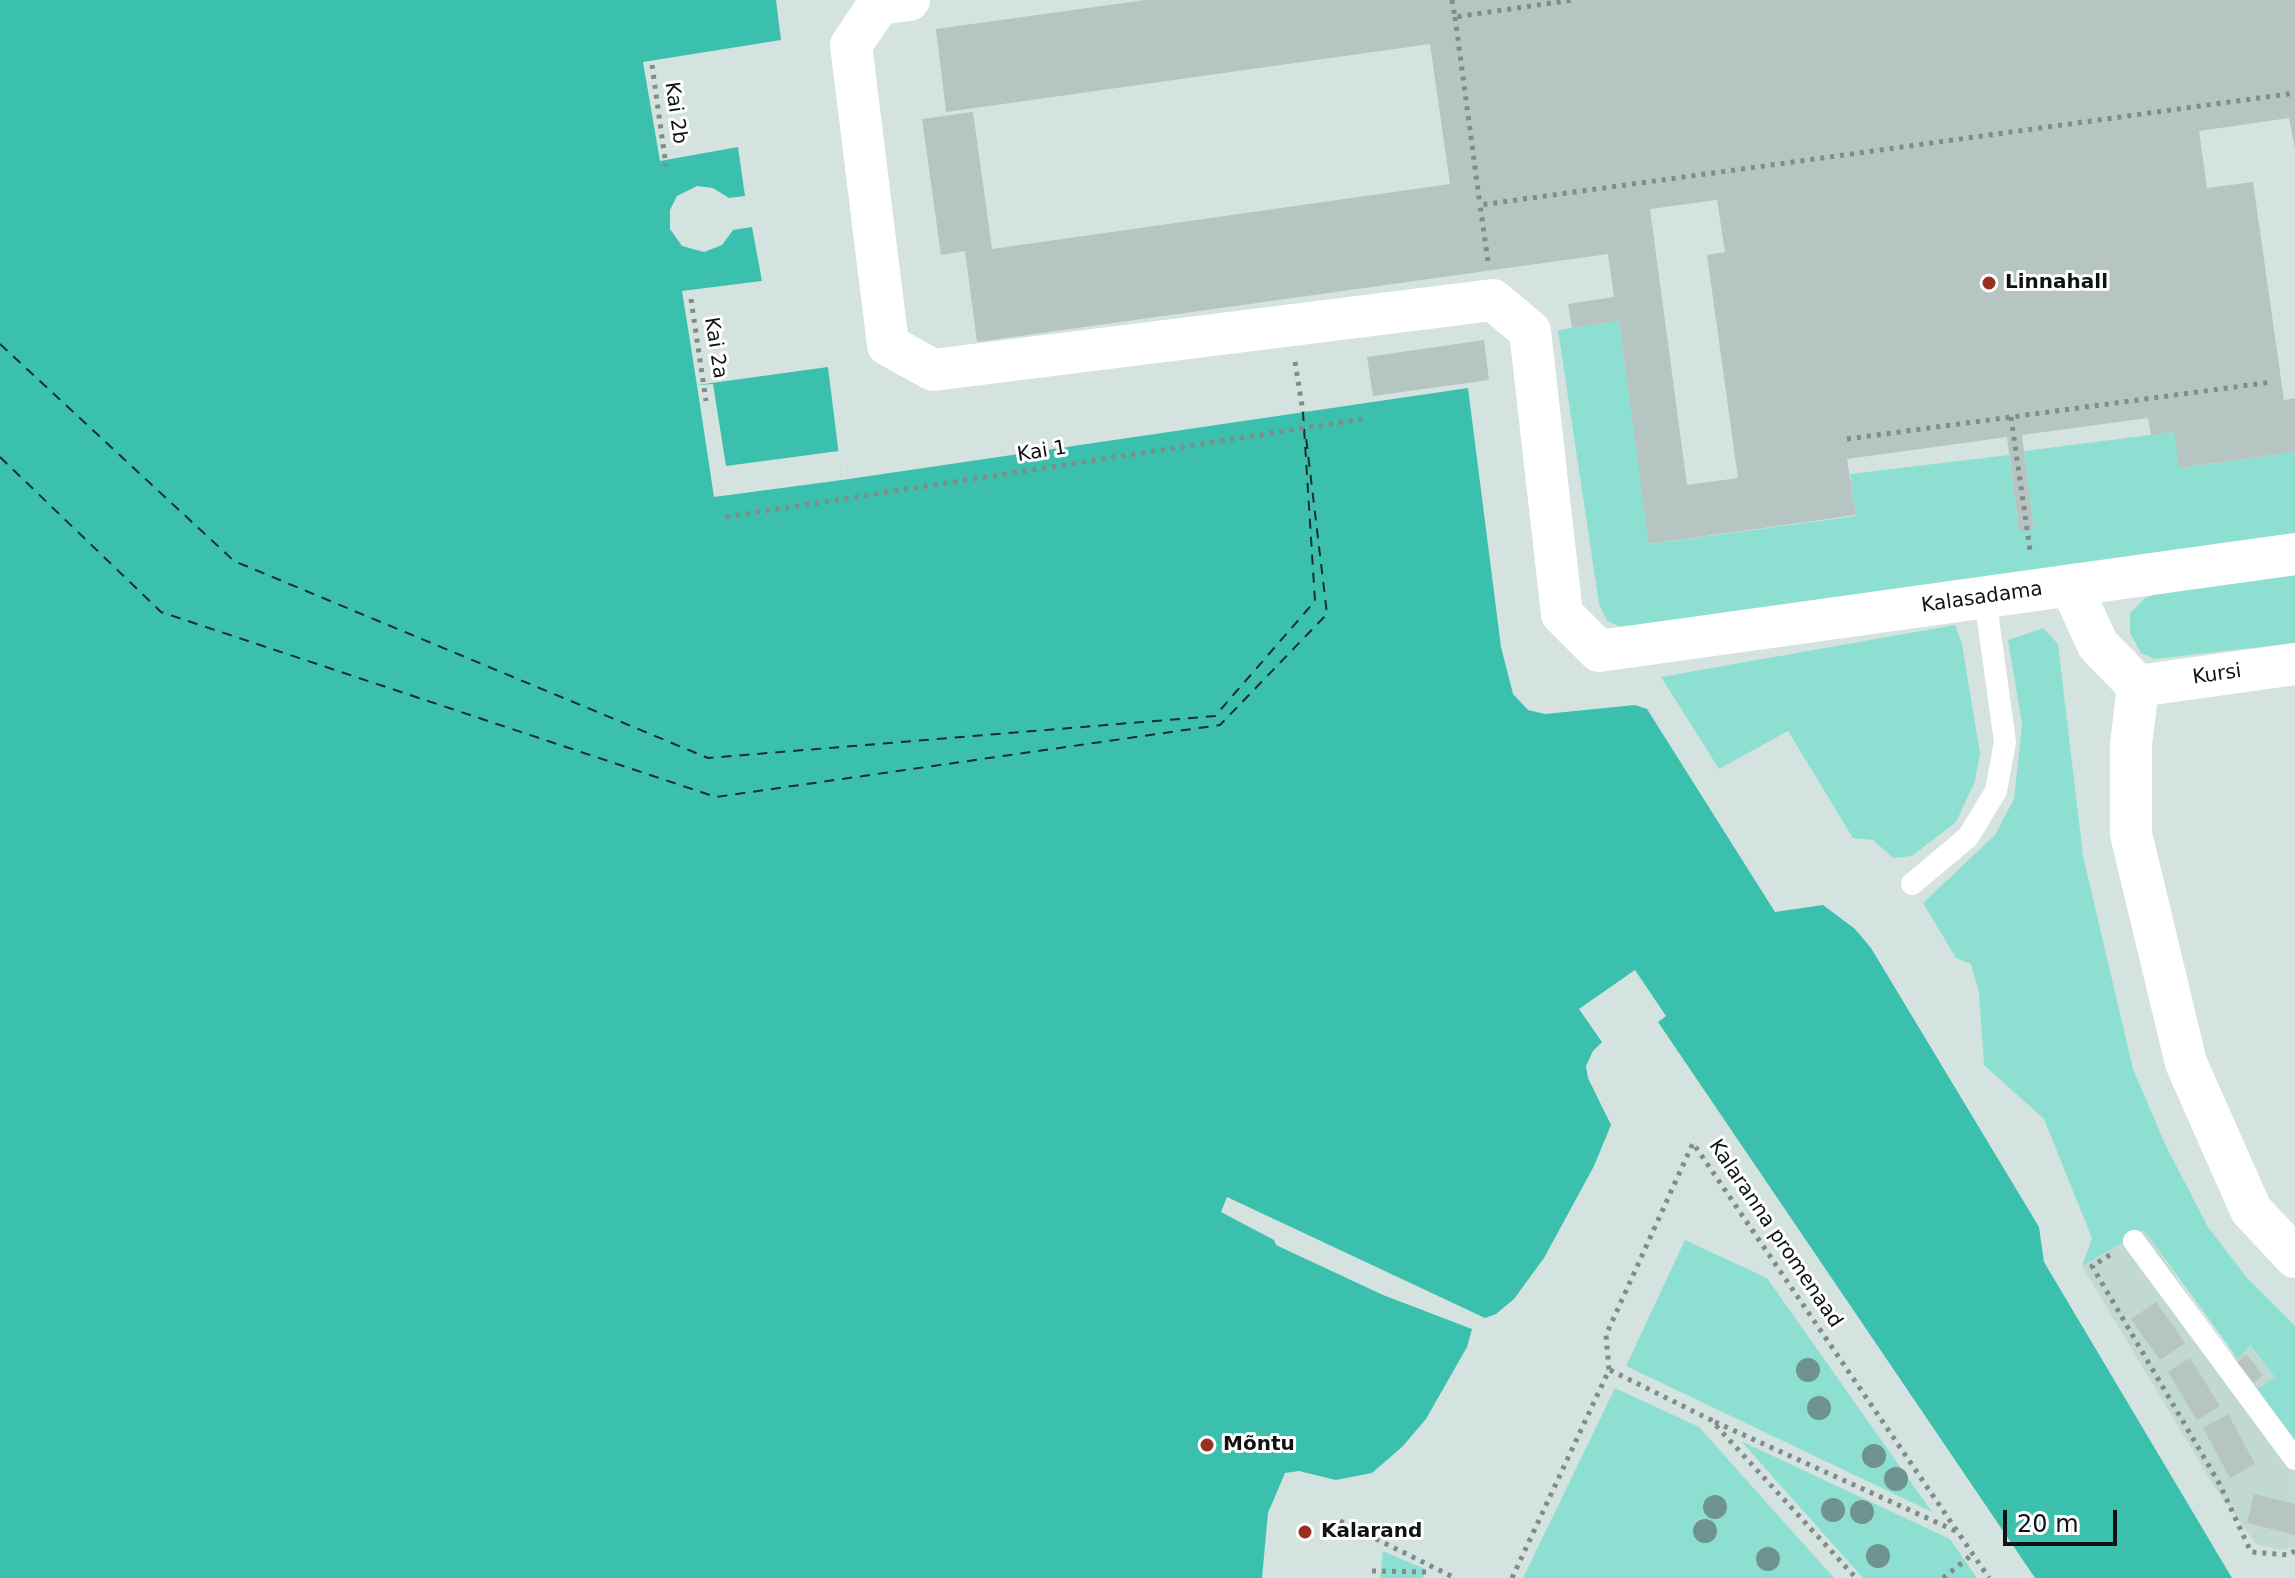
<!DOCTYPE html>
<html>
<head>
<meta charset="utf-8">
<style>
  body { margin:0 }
  #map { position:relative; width:2295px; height:1578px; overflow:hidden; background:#d5e3e0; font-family:"DejaVu Sans",sans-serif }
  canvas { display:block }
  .scale { position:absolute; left:2003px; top:1510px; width:114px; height:36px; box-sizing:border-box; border:4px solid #0f1312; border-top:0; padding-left:10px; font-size:24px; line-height:28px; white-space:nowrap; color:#0f1312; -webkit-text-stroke:6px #fff; paint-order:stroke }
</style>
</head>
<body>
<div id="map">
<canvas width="2295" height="1578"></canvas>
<div class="scale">20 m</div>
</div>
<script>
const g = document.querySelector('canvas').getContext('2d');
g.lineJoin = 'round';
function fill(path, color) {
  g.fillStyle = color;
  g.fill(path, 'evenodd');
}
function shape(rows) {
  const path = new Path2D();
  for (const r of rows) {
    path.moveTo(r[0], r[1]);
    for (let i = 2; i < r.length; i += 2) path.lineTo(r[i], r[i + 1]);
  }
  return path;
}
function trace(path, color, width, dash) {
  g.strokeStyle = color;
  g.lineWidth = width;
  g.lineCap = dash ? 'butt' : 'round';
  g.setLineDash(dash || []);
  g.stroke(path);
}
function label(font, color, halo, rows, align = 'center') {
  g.font = font + ' "DejaVu Sans",sans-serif';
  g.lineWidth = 6;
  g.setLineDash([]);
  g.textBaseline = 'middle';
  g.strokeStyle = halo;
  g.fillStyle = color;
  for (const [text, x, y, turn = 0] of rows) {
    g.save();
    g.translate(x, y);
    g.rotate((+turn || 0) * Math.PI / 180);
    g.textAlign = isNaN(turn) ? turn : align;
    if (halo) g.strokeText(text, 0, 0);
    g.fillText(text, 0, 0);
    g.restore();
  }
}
fill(shape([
  [2144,1230,2230,1356,2249,1345,2275,1377,2255,1392,2295,1445,2295,1547,2282,1550,2256,1544,2214,1486,2082,1266]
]), '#c1d8d3');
fill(shape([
  [1619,321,1650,544,1856,516,1850,474,2009,455,2019,531,2034,530,2024,451,2174,432,2180,468,2295,452,2295,534,1626,629,1607,621,1599,604,1558,330],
  [2295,574,2295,643,2155,659,2141,653,2130,633,2130,613,2145,598,2162,592],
  [1955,625,1962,644,1980,753,1975,781,1956,822,1912,856,1893,858,1873,840,1853,838,1788,731,1719,769,1661,677],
  [2043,628,2058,644,2083,856,2133,1069,2166,1146,2208,1227,2247,1278,2295,1326,2295,1445,2255,1391,2275,1377,2250,1345,2238,1359,2144,1230,2082,1266,2092,1238,2044,1119,1984,1065,1979,993,1971,964,1956,958,1923,903,1995,835,2014,799,2022,724,2008,640],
  [1685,1240,1767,1278,1932,1512,1626,1366],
  [1615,1388,1699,1427,1834,1578,1523,1578],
  [1741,1441,1950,1539,1977,1578,1863,1578],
  [1383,1551,1425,1569,1423,1578,1380,1578]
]), '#8de0d1');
fill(shape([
  [0,0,776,0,781,40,643,62,660,161,738,147,745,196,729,198,713,188,697,186,677,196,670,210,670,229,682,246,704,252,722,245,733,230,752,227,762,281,682,291,697,385,828,367,842,480,1468,388,1501,647,1513,694,1528,710,1545,714,1635,705,1647,709,1775,912,1823,905,1855,929,1871,948,2039,1227,2044,1262,2232,1578,2035,1578,1658,1022,1666,1016,1635,970,1579,1009,1602,1042,1593,1051,1586,1066,1588,1078,1611,1125,1594,1166,1544,1258,1514,1299,1496,1314,1485,1318,1227,1197,1221,1212,1274,1240,1276,1245,1383,1295,1472,1329,1467,1347,1426,1419,1402,1447,1372,1473,1336,1480,1299,1471,1285,1473,1268,1513,1262,1578,0,1578]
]), '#3cc0ae');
fill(shape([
  [713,384,726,466,839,451,842,480,714,497,697,385]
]), '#d5e3e0');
trace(shape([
  [0,344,234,561,708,758,1215,716,1315,601,1303,412],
  [0,457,161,612,716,797,1220,725,1327,614,1306,437]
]), '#182f2b', 2, [10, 8]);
fill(shape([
  [1145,0,2295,0,2295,149,2289,118,2199,131,2207,188,2253,182,2284,400,2295,398,2295,452,2179,468,2174,432,2151,435,2148,418,2022,435,2034,530,2019,532,2007,437,1847,459,1856,515,1649,544,1619,321,1572,328,1568,304,1614,297,1608,254,977,342,965,251,941,255,922,119,973,112,992,249,1450,184,1430,44,946,112,936,29],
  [1717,200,1725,252,1707,255,1738,478,1687,485,1650,209],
  [1484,340,1489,380,1373,396,1367,357],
  [2156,1302,2185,1343,2160,1360,2131,1319],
  [2246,1354,2263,1375,2254,1383,2237,1362],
  [2190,1358,2220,1406,2197,1420,2168,1372],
  [2228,1414,2255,1464,2230,1478,2203,1428],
  [2254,1494,2295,1504,2295,1535,2247,1523]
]), '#b7c5c2');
trace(shape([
  [1452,0,1455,17,1572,0],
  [1455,17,1480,205],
  [652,65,666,166],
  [1488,261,1480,205,2295,93],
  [691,299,706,401],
  [1295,362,1303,412],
  [2011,417,2030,550],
  [1847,439,2272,382],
  [726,517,1363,419],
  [2110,1255,2092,1266,2219,1483,2251,1552,2288,1555,2295,1551],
  [1610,1370,1711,1420,1856,1578],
  [1715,1422,1958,1532],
  [1340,1521,1455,1578],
  [1372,1571,1429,1572],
  [1512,1578,1609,1370,1606,1335,1693,1143,1989,1578],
  [1943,1578,1973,1554]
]), '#818b89', 5, [4, 6]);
trace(shape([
  [1912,884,1968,837,1996,791,2005,742,1985,598],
  [2134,1241,2295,1459]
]), '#fff', 22);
trace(shape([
  [909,0,879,4,851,45,888,345,933,370,1493,300,1530,331,1562,614,1599,651,2295,554],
  [2071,586,2098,645,2138,686],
  [2138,686,2131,745,2131,834,2186,1063,2251,1210,2295,1257],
  [2138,686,2295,664]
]), '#fff', 42);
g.fillStyle = '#6f938e';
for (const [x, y] of [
  [1808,1370],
  [1819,1408],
  [1874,1456],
  [1896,1479],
  [1715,1507],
  [1833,1510],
  [1862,1512],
  [1705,1531],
  [1878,1556],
  [1768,1559]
]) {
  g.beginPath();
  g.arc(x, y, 12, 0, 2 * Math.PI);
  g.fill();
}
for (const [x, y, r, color] of [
  [1989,283,8,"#992f1e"],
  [1207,1445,8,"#992f1e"],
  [1305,1532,8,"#992f1e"]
]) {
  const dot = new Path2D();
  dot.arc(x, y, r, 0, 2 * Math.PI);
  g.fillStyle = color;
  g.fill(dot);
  trace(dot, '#fff', 3);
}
label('20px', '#0f1312', '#fff', [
  ["Kai 2b",675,113,82],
  ["Kai 2a",715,348,81],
  ["Kai 1",1042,452,-9],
  ["Kalasadama",1982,598,-8],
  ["Kursi",2217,675,-8],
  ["Kalaranna promenaad",1775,1234,56]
]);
label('bold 20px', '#0f1312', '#fff', [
  ["Linnahall",2005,283],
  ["Mõntu",1223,1445],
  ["Kalarand",1321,1532]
], 'left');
</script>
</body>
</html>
